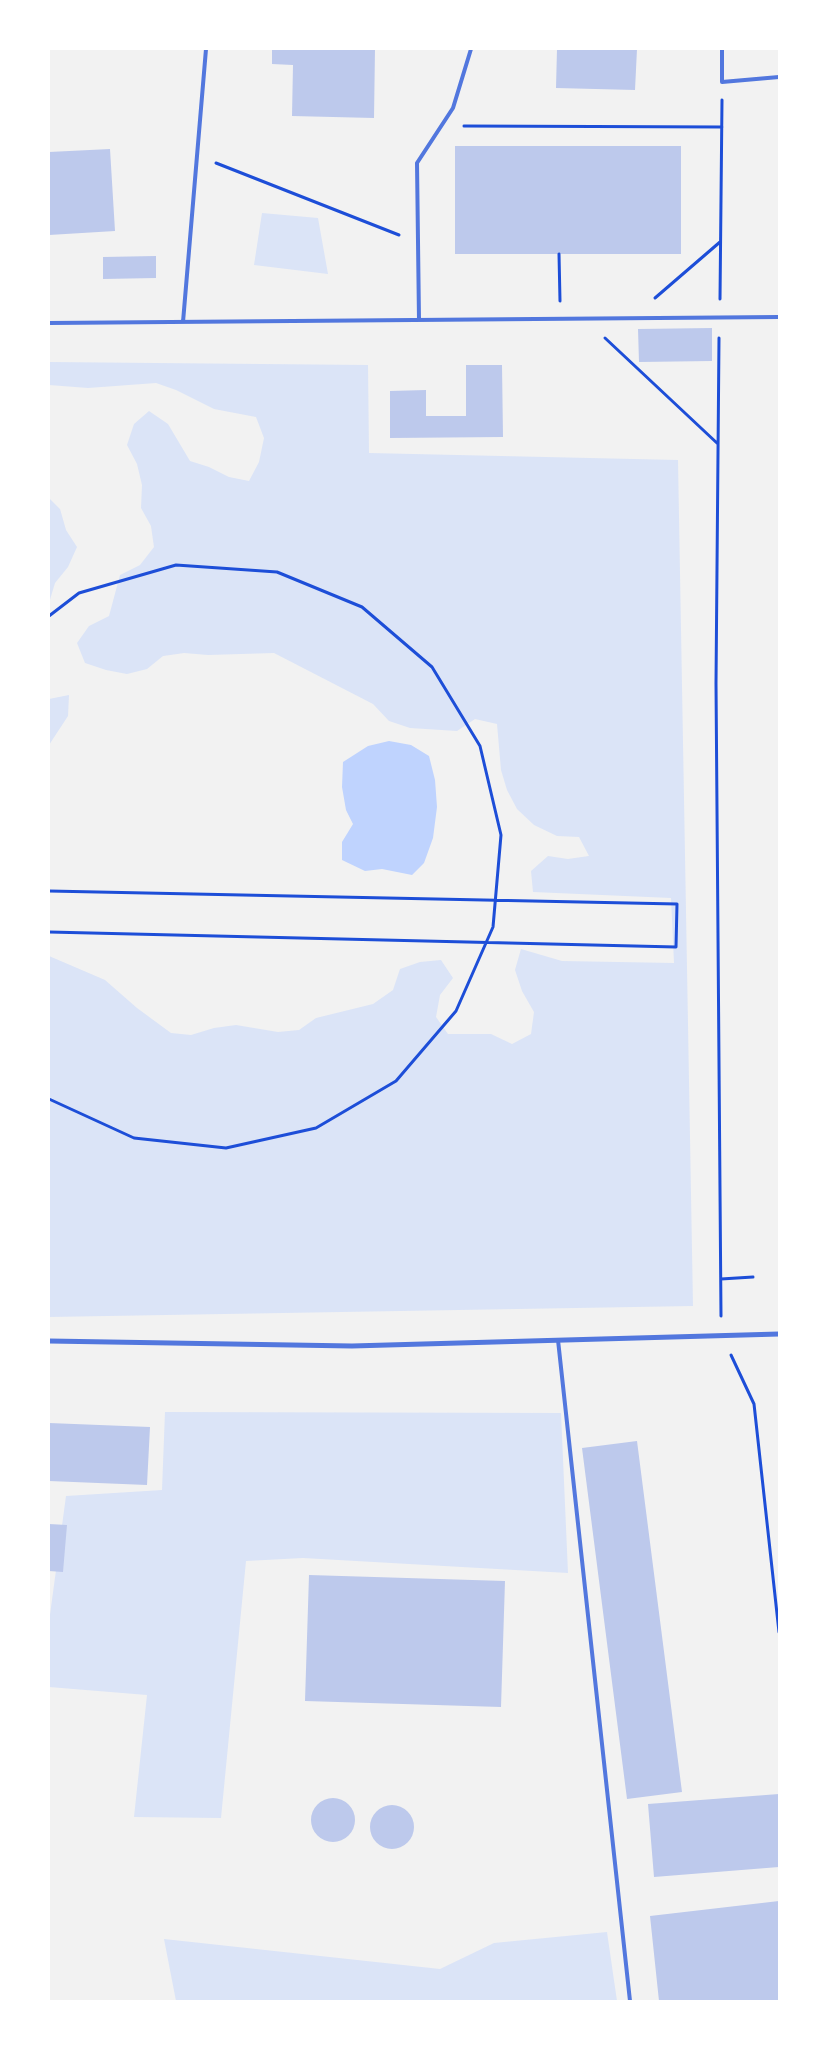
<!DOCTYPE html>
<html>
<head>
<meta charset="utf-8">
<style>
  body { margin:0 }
  #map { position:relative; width:828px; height:2050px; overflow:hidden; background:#f2f2f2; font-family:"Nunito Sans",sans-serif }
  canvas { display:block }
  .frame { position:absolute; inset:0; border:50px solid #fff; pointer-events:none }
</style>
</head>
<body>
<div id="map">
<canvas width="828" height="2050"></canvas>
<div class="frame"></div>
</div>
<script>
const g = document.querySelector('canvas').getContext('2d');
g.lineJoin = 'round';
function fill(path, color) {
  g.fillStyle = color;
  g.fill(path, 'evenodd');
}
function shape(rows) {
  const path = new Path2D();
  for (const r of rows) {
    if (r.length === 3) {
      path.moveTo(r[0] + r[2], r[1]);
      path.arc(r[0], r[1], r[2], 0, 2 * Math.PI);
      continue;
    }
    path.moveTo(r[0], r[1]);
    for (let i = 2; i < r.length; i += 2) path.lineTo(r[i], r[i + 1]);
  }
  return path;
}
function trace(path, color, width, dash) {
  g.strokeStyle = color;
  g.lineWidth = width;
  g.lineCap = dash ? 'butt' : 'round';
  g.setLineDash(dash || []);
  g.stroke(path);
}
fill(shape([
  [262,213,318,218,328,274,254,265],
  [49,362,368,365,369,453,678,460,693,1306,49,1317,49,956,105,980,137,1008,171,1033,191,1035,214,1028,236,1025,278,1032,299,1030,316,1018,373,1004,393,990,400,969,420,962,441,960,453,978,440,995,436,1017,448,1034,491,1034,512,1044,531,1034,534,1012,522,991,515,970,521,949,562,961,674,963,671,898,533,892,531,871,548,856,568,859,589,856,579,837,557,836,534,825,517,809,507,790,501,770,497,724,475,719,457,731,410,728,389,721,373,704,274,653,208,655,184,653,163,656,147,669,127,674,106,670,85,663,77,643,89,626,109,616,120,575,140,565,154,547,151,526,141,508,142,485,137,464,127,445,134,424,149,411,168,424,190,461,209,467,229,477,249,481,259,462,264,438,256,417,214,409,176,390,156,383,88,388,49,385],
  [49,498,60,509,66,530,77,547,68,567,55,583,49,603],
  [69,695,68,716,49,745,49,699],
  [165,1412,561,1413,568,1573,303,1558,246,1561,221,1818,134,1817,147,1695,49,1687,49,1622,66,1496,162,1490],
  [607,1932,617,2001,176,2001,164,1939,440,1969,494,1943]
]), '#dbe4f7');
fill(shape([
  [389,741,411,745,429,756,435,780,437,807,433,838,424,863,412,875,382,869,365,871,342,860,342,842,353,824,346,810,342,787,343,762,368,746]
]), '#bfd3fe');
fill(shape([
  [272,49,375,49,374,118,292,116,293,65,272,64],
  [557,49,637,49,635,90,556,88],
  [455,146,681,146,681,254,455,254],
  [110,149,115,231,49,235,49,152],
  [156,256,156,278,103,279,103,257],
  [712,328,712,361,639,362,638,329],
  [466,365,502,365,503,437,390,438,390,391,426,390,426,416,466,416],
  [49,1423,150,1427,147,1485,49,1481],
  [637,1441,682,1792,627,1799,582,1448],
  [49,1524,67,1525,63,1572,49,1571],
  [309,1575,505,1581,501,1707,305,1701],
  [779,1794,779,1867,654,1877,648,1804],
  [333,1820,22],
  [392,1827,22],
  [779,1901,779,2001,659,2001,650,1916]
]), '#bdc9ec');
trace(shape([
  [464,126,722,127],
  [216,163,399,235],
  [559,254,560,301],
  [655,298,720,242],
  [720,299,722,100],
  [605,338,718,444],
  [719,338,716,683,721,1316],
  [49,616,79,593,176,565,277,572,362,607,432,667,480,746,501,835,493,927,456,1011,396,1081,316,1128,226,1148,134,1138,49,1099],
  [49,891,677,904,676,947,49,932],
  [721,1279,753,1277],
  [731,1355,754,1404,779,1632]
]), '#1d4ed8', 3);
trace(shape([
  [722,49,722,82,779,77],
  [419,320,417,163,453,108,471,49],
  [183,322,206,49],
  [49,323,779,317],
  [558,1340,630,2001]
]), '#5277de', 4);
trace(shape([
  [49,1341,352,1346,779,1334]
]), '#5277de', 5);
</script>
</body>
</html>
